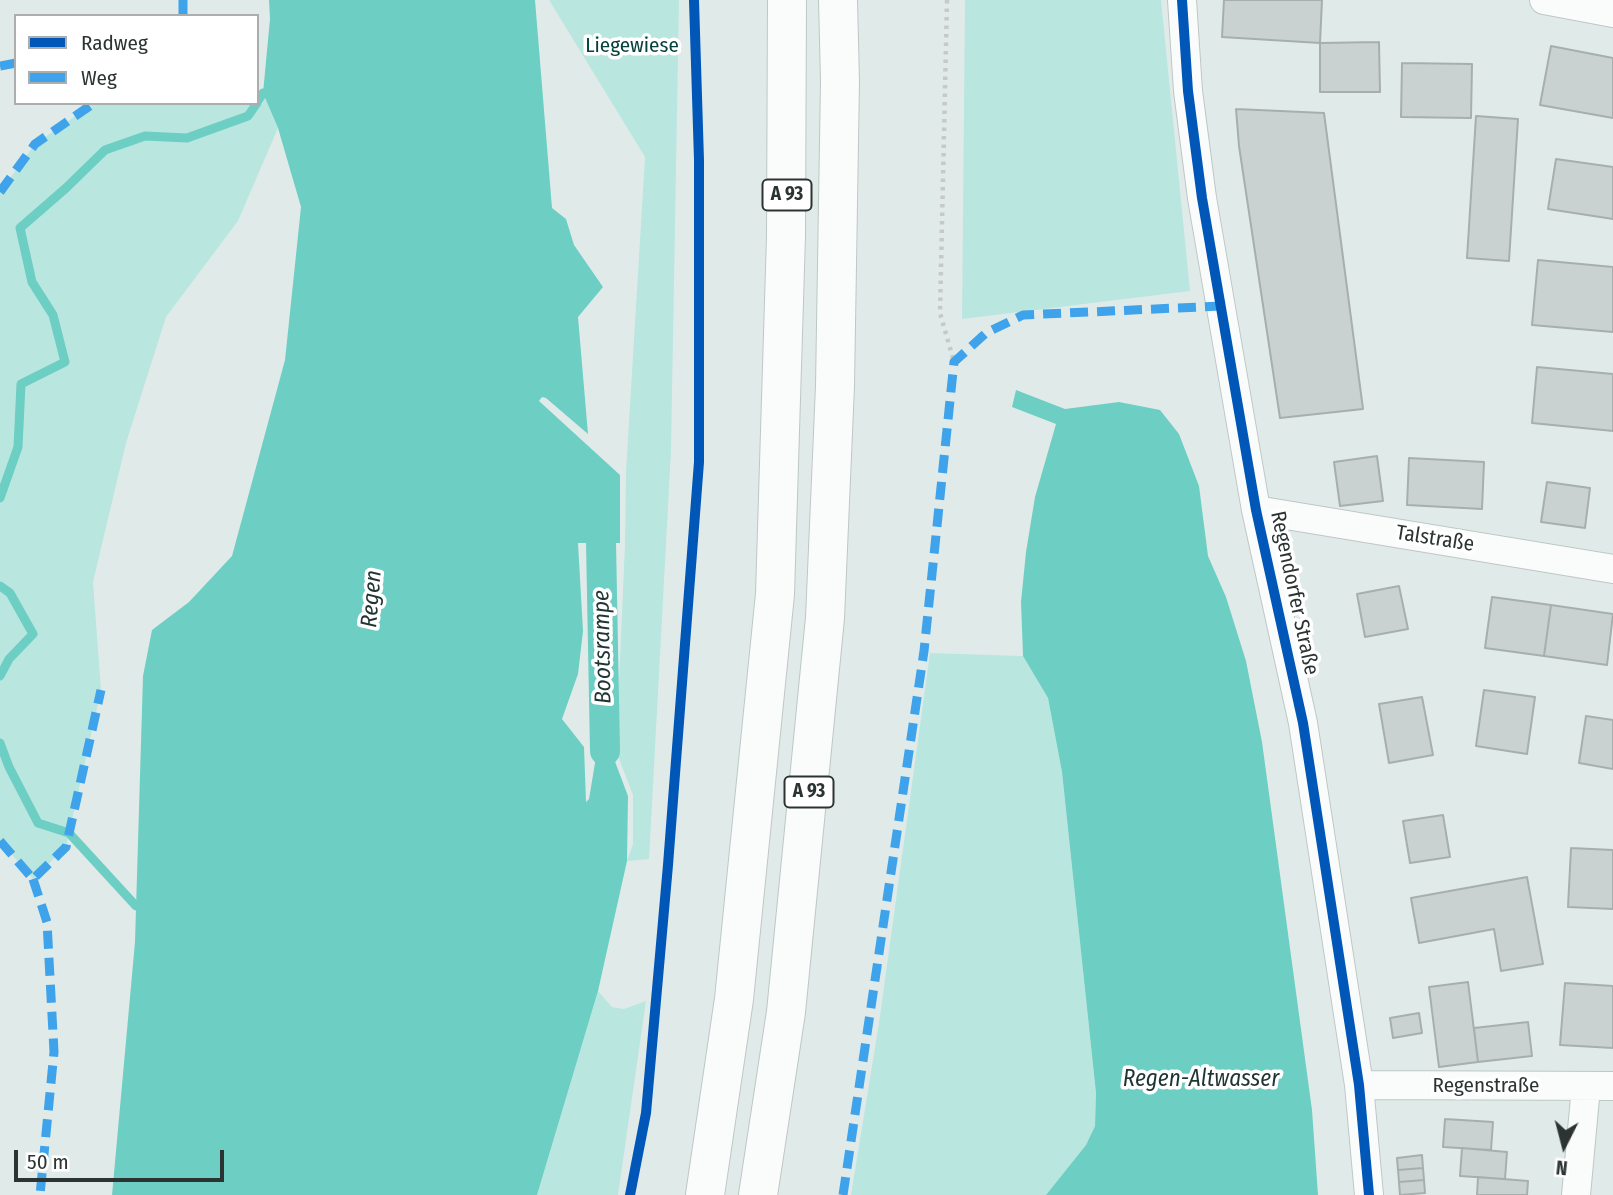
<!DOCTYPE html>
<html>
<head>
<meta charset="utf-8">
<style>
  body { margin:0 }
  #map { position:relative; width:1613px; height:1195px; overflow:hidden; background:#e0ebe9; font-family:"Fira Sans Condensed",sans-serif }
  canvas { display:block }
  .legend { position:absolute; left:14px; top:14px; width:245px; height:91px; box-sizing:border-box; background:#fff; border:2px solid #abaead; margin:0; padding:9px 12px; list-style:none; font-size:21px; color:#2c3433 }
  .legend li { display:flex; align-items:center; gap:14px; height:35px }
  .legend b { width:35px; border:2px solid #abaead }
  .north { position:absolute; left:1529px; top:1111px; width:70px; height:70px; -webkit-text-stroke:5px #fff; paint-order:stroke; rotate:186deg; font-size:19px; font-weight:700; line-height:28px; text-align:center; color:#2c3433 }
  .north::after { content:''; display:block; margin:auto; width:24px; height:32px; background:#2c3433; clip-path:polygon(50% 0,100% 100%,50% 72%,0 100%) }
  .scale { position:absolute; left:14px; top:1150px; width:210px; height:32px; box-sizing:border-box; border:4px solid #2c3433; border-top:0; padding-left:9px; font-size:21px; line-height:24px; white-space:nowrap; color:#2c3433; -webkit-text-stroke:5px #fff; paint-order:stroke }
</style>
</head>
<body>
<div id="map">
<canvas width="1613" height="1195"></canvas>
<ul class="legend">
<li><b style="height:9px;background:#0057b8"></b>Radweg</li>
<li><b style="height:9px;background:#3ea3eb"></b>Weg</li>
</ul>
<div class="north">N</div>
<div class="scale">50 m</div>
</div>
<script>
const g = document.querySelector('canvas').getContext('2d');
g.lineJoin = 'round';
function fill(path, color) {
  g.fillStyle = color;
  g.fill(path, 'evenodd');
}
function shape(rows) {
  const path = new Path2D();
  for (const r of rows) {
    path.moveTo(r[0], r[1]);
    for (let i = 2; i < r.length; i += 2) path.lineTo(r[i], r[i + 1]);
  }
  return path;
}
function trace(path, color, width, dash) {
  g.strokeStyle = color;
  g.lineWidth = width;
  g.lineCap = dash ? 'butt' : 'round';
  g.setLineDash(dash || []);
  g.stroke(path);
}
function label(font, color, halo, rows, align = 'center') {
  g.font = font + ' "Fira Sans Condensed",sans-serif';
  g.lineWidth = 7;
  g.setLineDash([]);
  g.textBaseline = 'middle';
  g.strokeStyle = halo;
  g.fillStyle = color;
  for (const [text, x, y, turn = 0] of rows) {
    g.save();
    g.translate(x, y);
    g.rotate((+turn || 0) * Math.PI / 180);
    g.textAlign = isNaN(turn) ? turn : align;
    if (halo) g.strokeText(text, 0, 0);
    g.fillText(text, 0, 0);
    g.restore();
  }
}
fill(shape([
  [549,0,679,0,671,451,649,859,627,861,633,844,633,795,616,751,625,544,626,472,645,157],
  [965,0,1161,0,1190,291,962,319],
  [257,93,263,93,278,128,238,221,166,317,126,443,93,582,101,690,66,847,33,879,0,841,0,192,35,144,94,103,257,103],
  [930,653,1023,656,1048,698,1062,772,1096,1093,1095,1126,1086,1145,1046,1195,851,1195,879,1023],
  [598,991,612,1007,624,1009,646,1001,618,1195,537,1195]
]), '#bae6e0');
fill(shape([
  [269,0,535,0,552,208,566,219,574,245,603,287,578,317,588,434,546,398,542,397,539,401,620,475,620,543,578,543,583,631,578,674,562,719,584,747,586,802,589,799,598,745,605,751,611,751,628,796,627,861,598,991,537,1195,112,1195,135,942,143,676,152,630,189,602,232,556,285,360,301,207,278,128,263,93,270,19],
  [1016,390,1065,409,1119,402,1160,410,1179,434,1199,486,1208,556,1226,597,1246,661,1262,742,1312,1110,1318,1195,1046,1195,1086,1145,1095,1126,1096,1093,1062,772,1048,698,1023,656,1021,602,1026,552,1035,497,1056,424,1012,407]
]), '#6dcec3');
trace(shape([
  [257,102,263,93],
  [0,498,18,447,21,384,65,362,53,315,32,282,20,228,66,188,105,150,145,136,187,138,248,116,257,103],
  [0,586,10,593,33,634,9,659,0,676],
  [0,743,9,767,38,823,69,833,136,906]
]), '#6dcec3', 9);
trace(shape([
  [601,542,605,751]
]), '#6dcec3', 30);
const building = shape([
  [1224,0,1322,0,1320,43,1222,37,1224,0],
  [1379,42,1380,92,1320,92,1320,43,1379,42],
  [1551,46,1613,58,1613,118,1540,105,1551,46],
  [1402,63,1472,64,1471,118,1401,117,1402,63],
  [1236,109,1324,113,1363,409,1280,418,1239,146,1236,109],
  [1476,116,1518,119,1509,261,1467,258,1476,116],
  [1556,159,1613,167,1613,219,1548,209,1556,159],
  [1538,260,1613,267,1613,332,1532,325,1538,260],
  [1537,367,1613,374,1613,431,1532,423,1537,367],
  [1377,456,1383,501,1340,506,1334,462,1377,456],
  [1409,458,1484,462,1482,509,1407,505,1409,458],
  [1547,482,1590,488,1585,528,1541,522,1547,482],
  [1399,586,1408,629,1365,637,1357,594,1399,586],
  [1492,597,1551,605,1544,656,1485,648,1492,597],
  [1551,605,1613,614,1607,665,1544,656,1551,605],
  [1484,690,1535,697,1527,754,1476,746,1484,690],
  [1422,697,1433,755,1389,763,1379,704,1422,697],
  [1586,716,1613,720,1613,769,1579,763,1586,716],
  [1443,815,1450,857,1410,863,1403,821,1443,815],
  [1571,848,1613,850,1613,909,1568,907,1571,848],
  [1527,877,1543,964,1501,971,1494,929,1419,943,1411,898,1527,877],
  [1468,982,1478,1062,1439,1067,1429,987,1468,982],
  [1565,983,1613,986,1613,1048,1560,1045,1565,983],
  [1419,1013,1422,1033,1393,1038,1390,1018,1419,1013],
  [1528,1022,1532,1056,1478,1062,1474,1028,1528,1022],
  [1445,1119,1493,1122,1491,1150,1443,1147,1445,1119],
  [1462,1148,1507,1152,1505,1179,1460,1176,1462,1148],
  [1422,1155,1423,1168,1398,1170,1397,1158,1422,1155],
  [1423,1168,1424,1180,1399,1182,1398,1170,1423,1168],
  [1478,1177,1528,1181,1527,1195,1477,1195,1478,1177],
  [1424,1180,1425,1193,1400,1195,1399,1182,1424,1180]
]);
fill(building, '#cad2d1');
trace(building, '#a7afae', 2);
const minor = shape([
  [1182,0,1188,91,1202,198,1256,510,1303,723,1359,1085,1369,1195],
  [1544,0,1613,13],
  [1256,510,1613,569],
  [1359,1085,1613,1086],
  [1576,1195,1586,1087]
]);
const highway = shape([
  [705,1195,734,999,775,594,786,236,787,0],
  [758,1195,786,1012,825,618,835,386,840,81,838,0]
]);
trace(minor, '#bec7c5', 30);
trace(highway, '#bec7c5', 40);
trace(shape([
  [947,0,940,313,954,362]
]), '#c5c9c8', 4.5, [3.5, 5]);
trace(minor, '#fafcfc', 28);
trace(highway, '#fafcfc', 38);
trace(shape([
  [183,16,183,0],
  [0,66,16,63],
  [0,192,35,144,94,103],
  [0,841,33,879,66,847,101,690],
  [33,879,47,922,54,1052,40,1195],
  [843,1195,924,651,954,362,986,333,1023,315,1221,306]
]), '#3ea3eb', 9, [18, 9]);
trace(shape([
  [1182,0,1188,91,1202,198,1256,510,1303,723,1359,1085,1369,1195],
  [630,1195,646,1113,668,865,699,462,699,160,694,0]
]), '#0057b8', 10);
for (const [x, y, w] of [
  [787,195,49],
  [809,792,49]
]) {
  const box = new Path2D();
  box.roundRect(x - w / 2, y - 15.5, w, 31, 5);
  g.fillStyle = '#fff';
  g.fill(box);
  trace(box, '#2c3433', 2);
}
label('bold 19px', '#2c3433', null, [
  ["A 93",787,195],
  ["A 93",809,792]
]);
label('21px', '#06423d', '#fff', [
  ["Liegewiese",632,46]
]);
label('21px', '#2c3433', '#fff', [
  ["Talstraße",1435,539,9],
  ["Regendorfer Straße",1294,593,78],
  ["Regenstraße",1486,1086]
]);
label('italic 23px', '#1f3532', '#fff', [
  ["Regen",372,599,-85],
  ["Bootsrampe",603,647,-91],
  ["Regen-Altwasser",1201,1080]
]);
</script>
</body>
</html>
